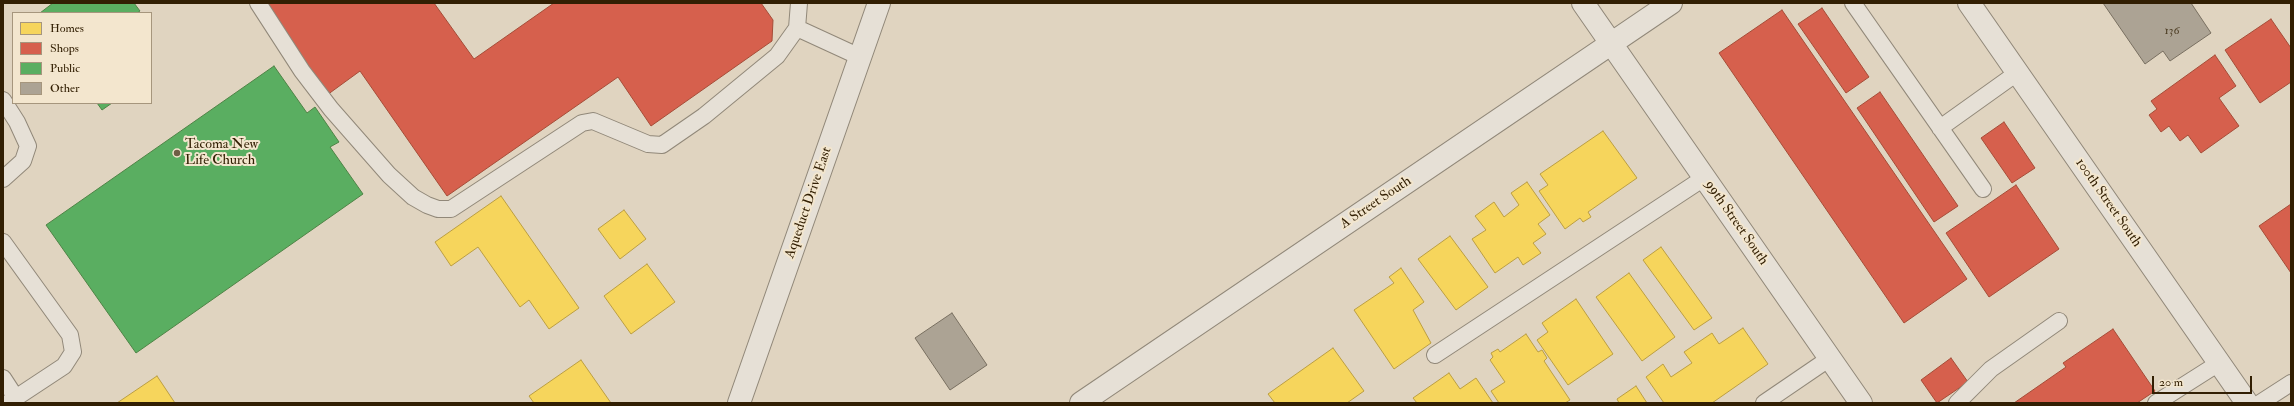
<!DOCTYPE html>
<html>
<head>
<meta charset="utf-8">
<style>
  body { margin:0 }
  #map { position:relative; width:2294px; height:406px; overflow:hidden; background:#e0d4c0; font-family:"IM FELL Double Pica",serif }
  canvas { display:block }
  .frame { position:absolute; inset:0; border:4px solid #321f03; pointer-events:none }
  .legend { position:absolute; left:12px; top:12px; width:140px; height:92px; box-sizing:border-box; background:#f3e6ce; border:1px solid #a6967d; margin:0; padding:5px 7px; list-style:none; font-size:12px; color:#321f03 }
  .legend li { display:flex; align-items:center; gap:8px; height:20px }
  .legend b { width:20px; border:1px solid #a6967d }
  .scale { position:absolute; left:2152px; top:376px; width:100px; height:18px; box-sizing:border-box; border:2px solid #321f03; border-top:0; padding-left:5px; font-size:12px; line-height:14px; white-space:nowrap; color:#321f03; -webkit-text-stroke:3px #f3e6ce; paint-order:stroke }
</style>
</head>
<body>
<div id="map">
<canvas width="2294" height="406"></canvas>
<div class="frame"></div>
<ul class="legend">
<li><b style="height:11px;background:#f6d55c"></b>Homes</li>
<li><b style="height:11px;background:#d6604d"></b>Shops</li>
<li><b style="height:11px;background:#5aae61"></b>Public</li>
<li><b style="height:11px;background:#aca394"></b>Other</li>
</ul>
<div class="scale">20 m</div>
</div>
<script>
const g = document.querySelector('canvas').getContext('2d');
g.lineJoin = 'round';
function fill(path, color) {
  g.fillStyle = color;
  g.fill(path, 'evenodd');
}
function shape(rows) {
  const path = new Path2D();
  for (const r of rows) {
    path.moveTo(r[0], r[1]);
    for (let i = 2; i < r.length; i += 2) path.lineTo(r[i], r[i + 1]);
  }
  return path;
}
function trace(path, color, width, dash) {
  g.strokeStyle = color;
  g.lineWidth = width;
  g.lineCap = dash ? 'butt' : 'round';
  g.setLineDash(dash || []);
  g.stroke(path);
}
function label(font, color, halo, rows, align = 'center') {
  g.font = font + ' "IM FELL Double Pica",serif';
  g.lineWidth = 4;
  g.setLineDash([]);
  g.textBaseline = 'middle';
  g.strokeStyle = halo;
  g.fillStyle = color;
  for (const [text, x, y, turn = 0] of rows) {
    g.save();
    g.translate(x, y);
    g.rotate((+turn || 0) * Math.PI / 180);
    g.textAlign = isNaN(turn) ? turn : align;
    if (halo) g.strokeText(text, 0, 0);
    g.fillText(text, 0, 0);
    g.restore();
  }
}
const homes = shape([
  [1603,131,1637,178,1588,212,1591,217,1583,222,1580,218,1565,229,1539,191,1548,185,1540,174,1603,131],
  [1527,182,1550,215,1538,224,1546,234,1533,243,1541,253,1523,265,1518,257,1495,273,1472,239,1486,230,1475,216,1494,202,1504,217,1519,205,1511,193,1527,182],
  [501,196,579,308,549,329,529,300,520,307,478,247,451,266,435,242,501,196],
  [624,210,646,239,620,259,598,229,624,210],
  [1450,236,1488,287,1456,310,1418,259,1450,236],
  [1661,247,1712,318,1694,330,1643,260,1661,247],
  [647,264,675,302,631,334,604,296,647,264],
  [1401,268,1424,302,1413,310,1431,343,1394,369,1354,310,1394,283,1389,277,1401,268],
  [1629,273,1675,337,1642,361,1596,297,1629,273],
  [1576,299,1613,354,1568,385,1537,340,1548,332,1542,323,1576,299],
  [1743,328,1768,364,1712,403,1664,403,1646,377,1663,364,1671,377,1692,363,1684,352,1712,333,1719,344,1743,328],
  [1526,334,1538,352,1542,350,1547,358,1544,361,1570,400,1565,403,1499,403,1491,391,1505,382,1490,360,1493,357,1491,353,1498,349,1500,352,1526,334],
  [1333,348,1364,391,1347,403,1275,403,1268,394,1333,348],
  [581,360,611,403,534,403,529,396,581,360],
  [1449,373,1460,389,1476,378,1493,403,1417,403,1413,398,1449,373],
  [157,376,175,403,117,403,157,376],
  [1636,386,1647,403,1619,403,1617,399,1636,386]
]);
fill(homes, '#f6d55c');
trace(homes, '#bb9e41', 1);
const shops = shape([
  [263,3,434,3,474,59,554,3,761,3,773,20,772,41,651,126,618,77,447,196,360,71,327,95,263,3],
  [1822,8,1869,77,1846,93,1798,24,1822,8],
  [1782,10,1967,279,1904,323,1719,53,1782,10],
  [2271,19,2291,48,2291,82,2260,103,2225,50,2271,19],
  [2215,55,2236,86,2219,98,2239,126,2201,153,2188,135,2180,141,2169,126,2161,132,2149,115,2157,109,2151,101,2215,55],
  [1880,92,1958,206,1934,222,1857,108,1880,92],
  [2004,122,2035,168,2012,183,1981,138,2004,122],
  [2016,185,2059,249,1989,297,1946,233,2016,185],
  [2291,204,2291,273,2259,226,2291,204],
  [2113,329,2155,391,2137,403,2014,403,2066,367,2063,363,2113,329],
  [1951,358,1968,382,1937,403,1921,380,1951,358]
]);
fill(shops, '#d6604d');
trace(shops, '#a54c37', 1);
const public = shape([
  [53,3,134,3,140,11,137,13,40,13,53,3],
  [274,66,307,113,315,107,339,142,330,147,363,194,136,353,46,225,274,66],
  [97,103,112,103,102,110,97,103]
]);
fill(public, '#5aae61');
trace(public, '#4e8345', 1);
const building = shape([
  [2103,3,2191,3,2211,33,2170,61,2163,51,2145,64,2103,3],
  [952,313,987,365,950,390,915,338,952,313]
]);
fill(building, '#aca394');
trace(building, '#786f60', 1);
const service = shape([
  [258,3,302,71,331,109,389,175,413,197,427,205,438,209,451,209,582,123,593,121,648,144,662,145,704,116,777,56,797,28,799,3],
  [1853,3,1983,189],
  [797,28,860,57],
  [3,100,17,122,28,146,23,161,3,179],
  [1940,128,2017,73],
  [3,242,70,335,73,352,64,366,8,403],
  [1435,355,1704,178],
  [3,378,16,398],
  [1764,403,1830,358],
  [1957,403,1991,369,2059,321],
  [2156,403,2219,363],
  [2260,403,2291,383]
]);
const minor = shape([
  [1969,3,2247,403],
  [739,403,879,3]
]);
const tertiary = shape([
  [1583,3,1861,403],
  [1081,403,1671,3]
]);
trace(service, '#918879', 18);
trace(minor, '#918879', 24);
trace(tertiary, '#918879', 24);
trace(service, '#e6e0d6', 16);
trace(minor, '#e6e0d6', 22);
trace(tertiary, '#e6e0d6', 22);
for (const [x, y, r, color] of [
  [177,153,4,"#6f5e45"]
]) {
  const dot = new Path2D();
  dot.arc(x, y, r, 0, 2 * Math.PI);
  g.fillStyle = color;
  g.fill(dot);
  trace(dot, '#f3e6ce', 1.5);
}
label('12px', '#504027', null, [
  ["136",2172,31]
]);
label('14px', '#321f03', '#f3e6ce', [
  ["Tacoma New",185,145],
  ["Life Church",185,161]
], 'left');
label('14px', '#321f03', '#f3e6ce', [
  ["Aqueduct Drive East",809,203,-71],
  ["A Street South",1376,203,-34],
  ["100th Street South",2108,203,55],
  ["99th Street South",1736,223,55]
]);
</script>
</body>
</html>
